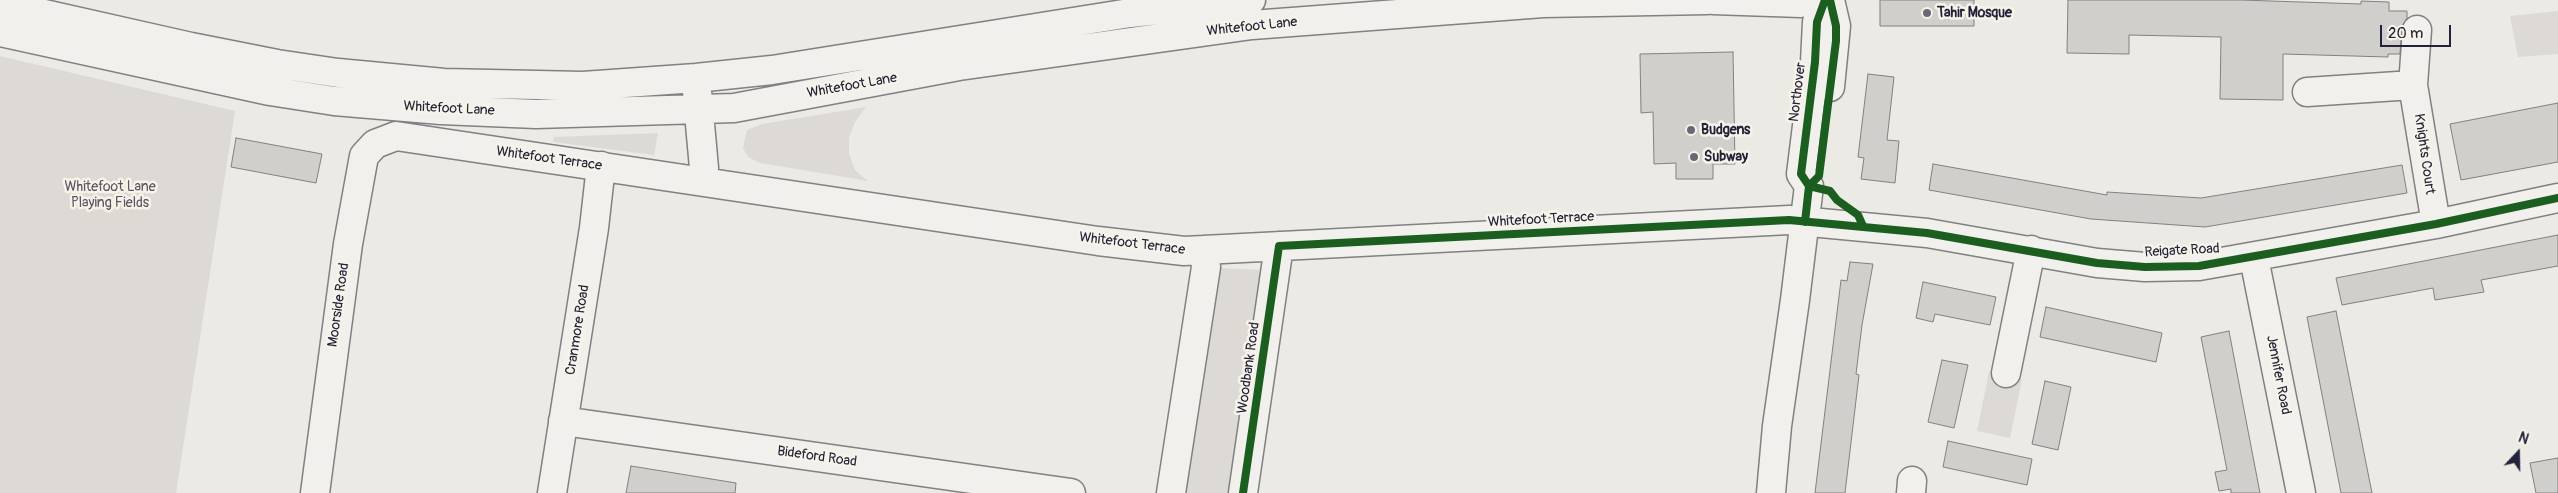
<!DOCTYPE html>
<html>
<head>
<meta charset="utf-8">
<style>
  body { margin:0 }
  #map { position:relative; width:2558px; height:493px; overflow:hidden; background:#ebeae4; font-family:Pangolin,sans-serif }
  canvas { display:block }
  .north { position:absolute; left:2493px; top:428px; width:50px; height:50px; -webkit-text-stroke:4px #f7f3e8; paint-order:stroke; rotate:21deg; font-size:14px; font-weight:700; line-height:20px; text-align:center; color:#22223b }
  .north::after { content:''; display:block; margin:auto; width:18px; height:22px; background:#22223b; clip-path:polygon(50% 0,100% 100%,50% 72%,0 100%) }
  .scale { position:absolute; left:2380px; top:25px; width:71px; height:22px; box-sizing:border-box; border:2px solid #22223b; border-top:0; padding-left:6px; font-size:15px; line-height:18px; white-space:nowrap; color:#22223b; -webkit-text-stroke:4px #f7f3e8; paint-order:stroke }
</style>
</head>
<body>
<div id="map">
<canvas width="2558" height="493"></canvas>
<div class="north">N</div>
<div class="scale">20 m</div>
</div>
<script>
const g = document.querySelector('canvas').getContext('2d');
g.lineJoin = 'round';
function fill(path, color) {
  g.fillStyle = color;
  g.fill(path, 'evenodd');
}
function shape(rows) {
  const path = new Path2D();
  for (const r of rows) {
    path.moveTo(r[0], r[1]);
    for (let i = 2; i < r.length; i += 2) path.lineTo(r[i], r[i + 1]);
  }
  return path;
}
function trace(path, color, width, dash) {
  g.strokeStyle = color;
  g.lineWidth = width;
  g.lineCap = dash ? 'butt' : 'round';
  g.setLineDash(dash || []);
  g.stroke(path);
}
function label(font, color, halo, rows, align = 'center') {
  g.font = font + ' Pangolin,sans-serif';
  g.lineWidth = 5;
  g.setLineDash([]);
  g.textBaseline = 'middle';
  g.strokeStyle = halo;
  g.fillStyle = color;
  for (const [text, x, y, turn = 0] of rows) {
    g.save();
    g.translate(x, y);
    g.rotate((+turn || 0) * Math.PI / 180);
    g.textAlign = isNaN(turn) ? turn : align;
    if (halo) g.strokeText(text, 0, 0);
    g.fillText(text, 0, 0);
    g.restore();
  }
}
fill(shape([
  [2558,11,2558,54,2518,57,2510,16],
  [0,56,235,111,176,493,0,493],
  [866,107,855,122,849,138,849,153,855,170,868,181,760,163,748,157,743,148,747,130,762,124],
  [658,133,654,155,553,142,554,137],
  [1218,268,1263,270,1230,493,1183,493],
  [1989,372,2022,379,2010,438,1977,431]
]), '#dddad5');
const building = shape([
  [1880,0,1974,0,1974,26,1880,26,1880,0],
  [2068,0,2241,0,2361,4,2361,1,2389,2,2389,11,2407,11,2407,18,2402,28,2400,54,2388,54,2388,57,2283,54,2283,100,2220,99,2221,37,2129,35,2129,54,2067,53,2068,0],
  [1733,52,1735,164,1713,164,1713,179,1676,179,1676,163,1654,164,1653,112,1641,113,1640,54,1733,52],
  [1868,74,1894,77,1887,140,1899,141,1895,183,1861,179,1864,158,1858,157,1868,74],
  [2558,103,2558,162,2461,180,2450,124,2558,103],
  [236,138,322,154,316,183,231,167,236,138],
  [1933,164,2107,195,2107,192,2201,198,2402,165,2407,193,2205,227,2091,219,1929,190,1933,164],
  [2558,235,2558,266,2481,280,2484,292,2435,300,2433,288,2342,305,2336,278,2558,235],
  [1850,262,1873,264,1862,325,1856,374,1859,375,1845,493,1815,493,1841,280,1847,281,1850,262],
  [1923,282,1996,297,1990,325,1935,314,1933,322,1916,318,1923,282],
  [2046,307,2162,333,2156,362,2040,337,2046,307],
  [2336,311,2366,463,2372,493,2341,493,2307,317,2336,311],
  [2229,331,2240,389,2260,493,2231,493,2231,489,2219,491,2215,472,2227,470,2201,337,2229,331],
  [1942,360,1968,365,1954,428,1928,422,1942,360],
  [2045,381,2071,387,2058,450,2032,444,2045,381],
  [1948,441,2032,459,2027,485,1943,467,1948,441],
  [2558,458,2558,493,2536,493,2530,463,2558,458],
  [631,466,736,483,735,493,626,493,631,466]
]);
fill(building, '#d0cfcc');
trace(building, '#818083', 1);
const minor = shape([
  [1713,0,1801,3,1808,0],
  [0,4,191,47,277,64,338,73,444,83,583,86,696,78,772,70,1130,13,1251,0],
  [0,32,270,91,334,101,441,110,536,114,734,108,959,66,1252,25,1543,3,1707,0],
  [2413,85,2417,30],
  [1830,87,1836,26,1830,0],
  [697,91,704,168,701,181],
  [2307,92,2413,85,2436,224],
  [2254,258,2301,493],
  [2006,373,2031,250],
  [563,421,1071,493],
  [315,493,348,244,364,156,375,144,396,136,1098,241,1184,251,1789,220,1927,233,2097,263,2145,267,2199,266,2436,224,2558,198],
  [552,493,594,228,601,166],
  [1171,493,1206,267,1204,250],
  [1243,493,1279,246],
  [1771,493,1777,426,1795,300,1809,186,1801,174,1815,62,1817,22,1825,0],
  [1911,493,1912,481]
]);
trace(minor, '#818083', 31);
trace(minor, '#f1f0ec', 28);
trace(shape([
  [1809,186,1819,176,1836,41,1836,26,1830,0],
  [1809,186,1830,191,1837,200,1858,215,1863,226],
  [1805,222,1809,186,1801,174,1815,62,1817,22,1825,0],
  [1243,493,1279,246,1789,220,1927,233,2097,263,2145,267,2199,266,2436,224,2558,198]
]), '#1b5e20', 8);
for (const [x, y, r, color] of [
  [1927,13,5,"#686876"],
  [1691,130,5,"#686876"],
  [1694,157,5,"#686876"]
]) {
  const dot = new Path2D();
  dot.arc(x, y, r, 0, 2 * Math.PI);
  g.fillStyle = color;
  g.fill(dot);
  trace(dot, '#f7f3e8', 2);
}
label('bold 14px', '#22223b', '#f7f3e8', [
  ["Tahir Mosque",1937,13],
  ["Budgens",1701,130],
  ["Subway",1704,157]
], 'left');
label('14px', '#22223b', '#f7f3e8', [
  ["Whitefoot Lane",1252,27,-6],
  ["Whitefoot Lane",852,86,-10],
  ["Northover",1798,92,-83],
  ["Whitefoot Lane",449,109,3],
  ["Knights Court",2424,154,82],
  ["Whitefoot Terrace",549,159,8],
  ["Whitefoot Terrace",1541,220,-3],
  ["Whitefoot Terrace",1132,244,7],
  ["Reigate Road",2182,251,-3],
  ["Moorside Road",339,305,-82],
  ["Cranmore Road",578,330,-81],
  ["Woodbank Road",1249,368,-82],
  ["Jennifer Road",2278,375,79],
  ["Bideford Road",817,457,8]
]);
label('14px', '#575566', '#f7f3e8', [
  ["Whitefoot Lane",110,187],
  ["Playing Fields",110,203]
]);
</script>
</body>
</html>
